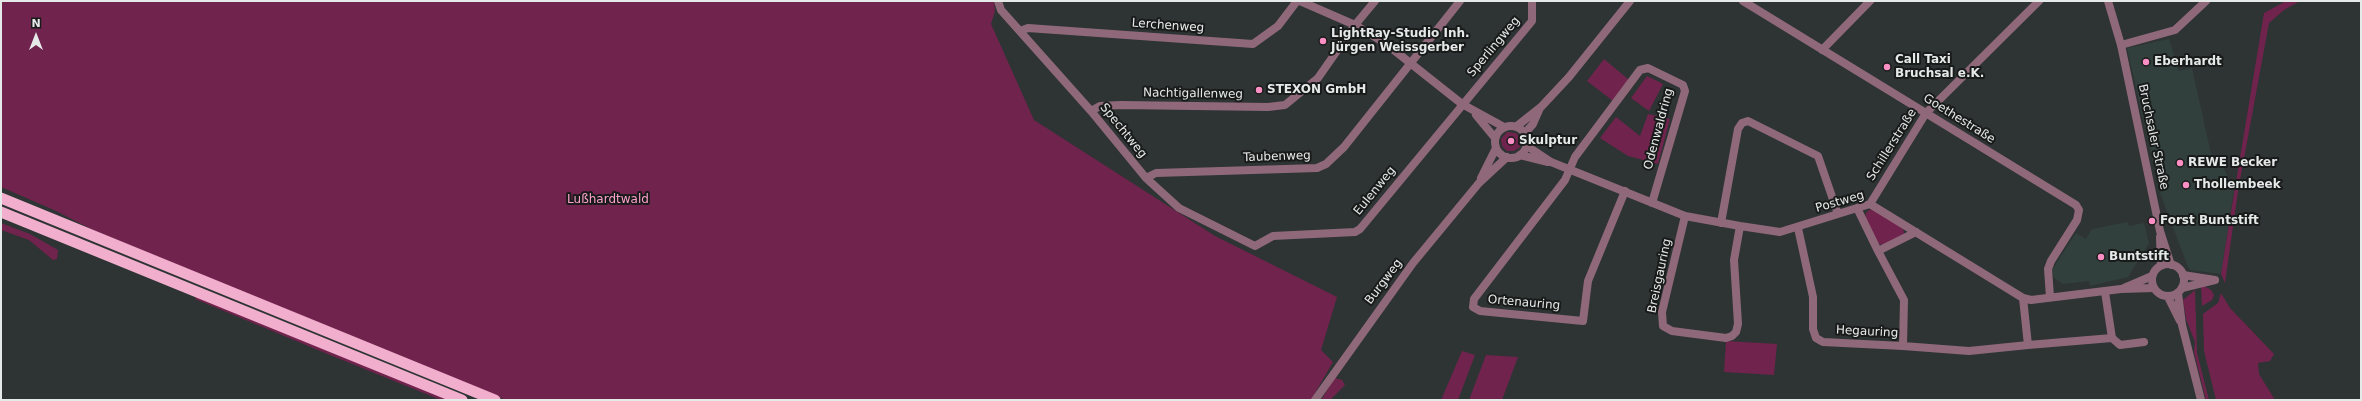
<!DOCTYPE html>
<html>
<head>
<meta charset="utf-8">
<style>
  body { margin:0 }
  #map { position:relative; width:2362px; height:401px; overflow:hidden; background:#2e3433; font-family:"DejaVu Sans",sans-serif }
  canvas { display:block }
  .frame { position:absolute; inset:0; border:2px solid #e5e9e8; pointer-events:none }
  .north { position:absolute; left:16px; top:16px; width:40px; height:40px; -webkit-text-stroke:3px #181b1a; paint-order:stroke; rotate:0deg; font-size:11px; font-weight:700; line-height:16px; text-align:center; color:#e5e9e8 }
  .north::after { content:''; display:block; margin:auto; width:14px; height:18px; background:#e5e9e8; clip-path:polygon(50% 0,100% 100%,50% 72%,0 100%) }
</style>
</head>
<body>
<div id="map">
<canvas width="2362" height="401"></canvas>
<div class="frame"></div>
<div class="north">N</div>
</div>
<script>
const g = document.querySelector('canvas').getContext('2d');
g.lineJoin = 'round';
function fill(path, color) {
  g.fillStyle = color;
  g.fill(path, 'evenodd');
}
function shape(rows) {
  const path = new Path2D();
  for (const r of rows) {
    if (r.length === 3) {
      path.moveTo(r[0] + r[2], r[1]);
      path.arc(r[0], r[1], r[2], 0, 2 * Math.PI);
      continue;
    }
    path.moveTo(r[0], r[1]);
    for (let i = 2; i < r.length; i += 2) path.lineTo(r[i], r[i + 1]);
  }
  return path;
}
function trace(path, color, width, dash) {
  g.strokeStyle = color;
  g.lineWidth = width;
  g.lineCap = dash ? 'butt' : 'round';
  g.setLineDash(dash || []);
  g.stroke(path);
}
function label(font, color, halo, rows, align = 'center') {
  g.font = font + ' "DejaVu Sans",sans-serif';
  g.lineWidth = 4;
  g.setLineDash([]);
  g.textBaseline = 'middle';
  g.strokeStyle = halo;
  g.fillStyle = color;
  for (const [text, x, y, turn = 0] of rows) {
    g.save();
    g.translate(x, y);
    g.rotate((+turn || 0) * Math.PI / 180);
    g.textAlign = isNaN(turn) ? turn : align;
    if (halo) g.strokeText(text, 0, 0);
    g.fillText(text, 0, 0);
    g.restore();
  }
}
fill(shape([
  [2169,39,2179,71,2192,68,2214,167,2222,164,2234,190,2221,274,2191,270,2188,267,2160,193,2127,48],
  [2128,222,2129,226,2144,223,2149,243,2128,277,2090,286,2089,281,2063,284,2053,277,2052,270,2076,233,2086,239,2092,229]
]), '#32403d');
fill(shape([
  [1,1,994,1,995,11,991,24,1034,120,1215,236,1337,297,1321,350,1333,362,1311,400,506,400,95,231,54,210,1,187],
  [2286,1,2300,1,2284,10,2269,23,2238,191,2225,283,2221,274,2228,230,2264,13],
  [1604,59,1629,80,1613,101,1587,81],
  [1647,76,1663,84,1649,111,1631,98],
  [1648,114,1670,119,1658,164,1628,156,1600,138,1616,117,1640,136],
  [1507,132,1516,133,1520,138,1520,147,1514,151,1507,151,1502,146,1501,139],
  [1869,210,1874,210,1903,228,1904,234,1883,245,1877,243,1865,218,1866,213],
  [1,223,30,234,58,250,57,259,53,260,29,240,1,230],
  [2201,287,2206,287,2211,290,2214,295,2212,300,2202,306],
  [2195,290,2197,353,2209,400,2206,400,2194,352,2195,342,2186,319,2183,300],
  [2221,293,2230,308,2274,354,2270,361,2258,363,2259,374,2275,400,2216,400,2204,351,2203,314,2218,303],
  [197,296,449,400,441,400,330,355,195,299],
  [1726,341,1777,344,1774,375,1724,372],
  [1462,351,1475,355,1458,400,1441,400],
  [1486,355,1518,357,1502,400,1469,400],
  [1335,378,1342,380,1345,385,1330,400,1321,400]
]), '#70234d');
trace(shape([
  [998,1,1001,10,1091,111,1146,178,1179,208,1255,246,1273,236,1355,232,1360,229,1532,21,1532,1],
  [1300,1,1355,25,1385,43,1462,104,1504,127],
  [1743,1,2076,205,2079,210,2077,220,2051,261,2048,269,2050,297],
  [1020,31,1028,28,1253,44,1278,26,1297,1],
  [2121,45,2175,30,2206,1],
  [1822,50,1870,1],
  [1091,111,1100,106,1121,105,1268,107,1285,105,1318,78,1355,25,1375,1],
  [1476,115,1495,138],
  [1527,146,1551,162,1685,216,1740,226,1780,232,1870,204,2023,298,2031,300,2121,289,2154,288],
  [1520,155,1548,162],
  [1146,178,1156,173,1317,168,1326,164,1344,147,1460,1],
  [1625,191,1588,281,1583,321,1480,311,1473,307,1474,299,1565,180,1575,157,1640,70,1648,68,1683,85,1685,91,1652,203],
  [1870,204,1926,113,2039,1],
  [1857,208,1878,251],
  [1685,216,1662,312,1663,326,1672,331,1726,338,1732,336,1736,332,1738,324,1734,260,1740,226],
  [1721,223,1738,129,1742,123,1748,121,1818,156,1838,214],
  [1798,228,1813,297,1813,329,1816,338,1823,342,1903,346,1904,300,1878,251,1916,232],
  [2183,275,2215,280],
  [2124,288,2152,276],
  [2182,288,2215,280],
  [2023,298,2028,345,2112,338,2105,292],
  [2112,338,2120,345,2144,342],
  [1903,346,1969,351,2028,345]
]), '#8f697a', 8);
trace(shape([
  [2108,1,2121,45,2160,231,2171,265],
  [1511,142,16],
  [1517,126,1541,107,1569,77,1630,1],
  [1525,133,1533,124,1540,108],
  [1481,178,1496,148],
  [2160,237,2161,266],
  [2168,280,16],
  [2178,293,2182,325,2201,400],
  [2168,297,2180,321],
  [1315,400,1413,263,1479,183,1507,157]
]), '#8f697a', 8);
trace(shape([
  [1,198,495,400],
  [1,212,462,400]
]), '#f1aecd', 11);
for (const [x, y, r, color] of [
  [1323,41,4,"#fc8fc3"],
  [2146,62,4,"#fc8fc3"],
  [1887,67,4,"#fc8fc3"],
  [1259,90,4,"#fc8fc3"],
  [1511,141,4,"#fc8fc3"],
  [2180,163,4,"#fc8fc3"],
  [2186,185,4,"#fc8fc3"],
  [2152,221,4,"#fc8fc3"],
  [2101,257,4,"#fc8fc3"]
]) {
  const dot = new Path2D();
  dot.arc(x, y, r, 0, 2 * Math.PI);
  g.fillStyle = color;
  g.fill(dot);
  trace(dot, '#181b1a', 1.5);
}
label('12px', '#e5e9e8', '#181b1a', [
  ["Lerchenweg",1168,26,4],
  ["Sperlingweg",1494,47,-50],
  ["Nachtigallenweg",1193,94,1],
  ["Goethestraße",1959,119,32],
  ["Odenwaldring",1659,129,-75],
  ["Spechtweg",1123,131,51],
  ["Bruchsaler Straße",2153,137,78],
  ["Schillerstraße",1892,145,-58],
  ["Taubenweg",1277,157,-2],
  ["Eulenweg",1375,191,-51],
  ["Postweg",1840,202,-16],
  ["Breisgauring",1660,276,-78],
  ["Burgweg",1384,282,-53],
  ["Ortenauring",1524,303,5],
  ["Hegauring",1867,332,3]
]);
label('bold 12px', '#e5e9e8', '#181b1a', [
  ["LightRay-Studio Inh.",1331,34],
  ["Jürgen Weissgerber",1331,48],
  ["Call Taxi",1895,60],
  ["Bruchsal e.K.",1895,74],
  ["Eberhardt",2154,62],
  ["STEXON GmbH",1267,90],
  ["Skulptur",1519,141],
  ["REWE Becker",2188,163],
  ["Thollembeek",2194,185],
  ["Forst Buntstift",2160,221],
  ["Buntstift",2109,257]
], 'left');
label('12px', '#fda1cc', '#181b1a', [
  ["Lußhardtwald",608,200]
]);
</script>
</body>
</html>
